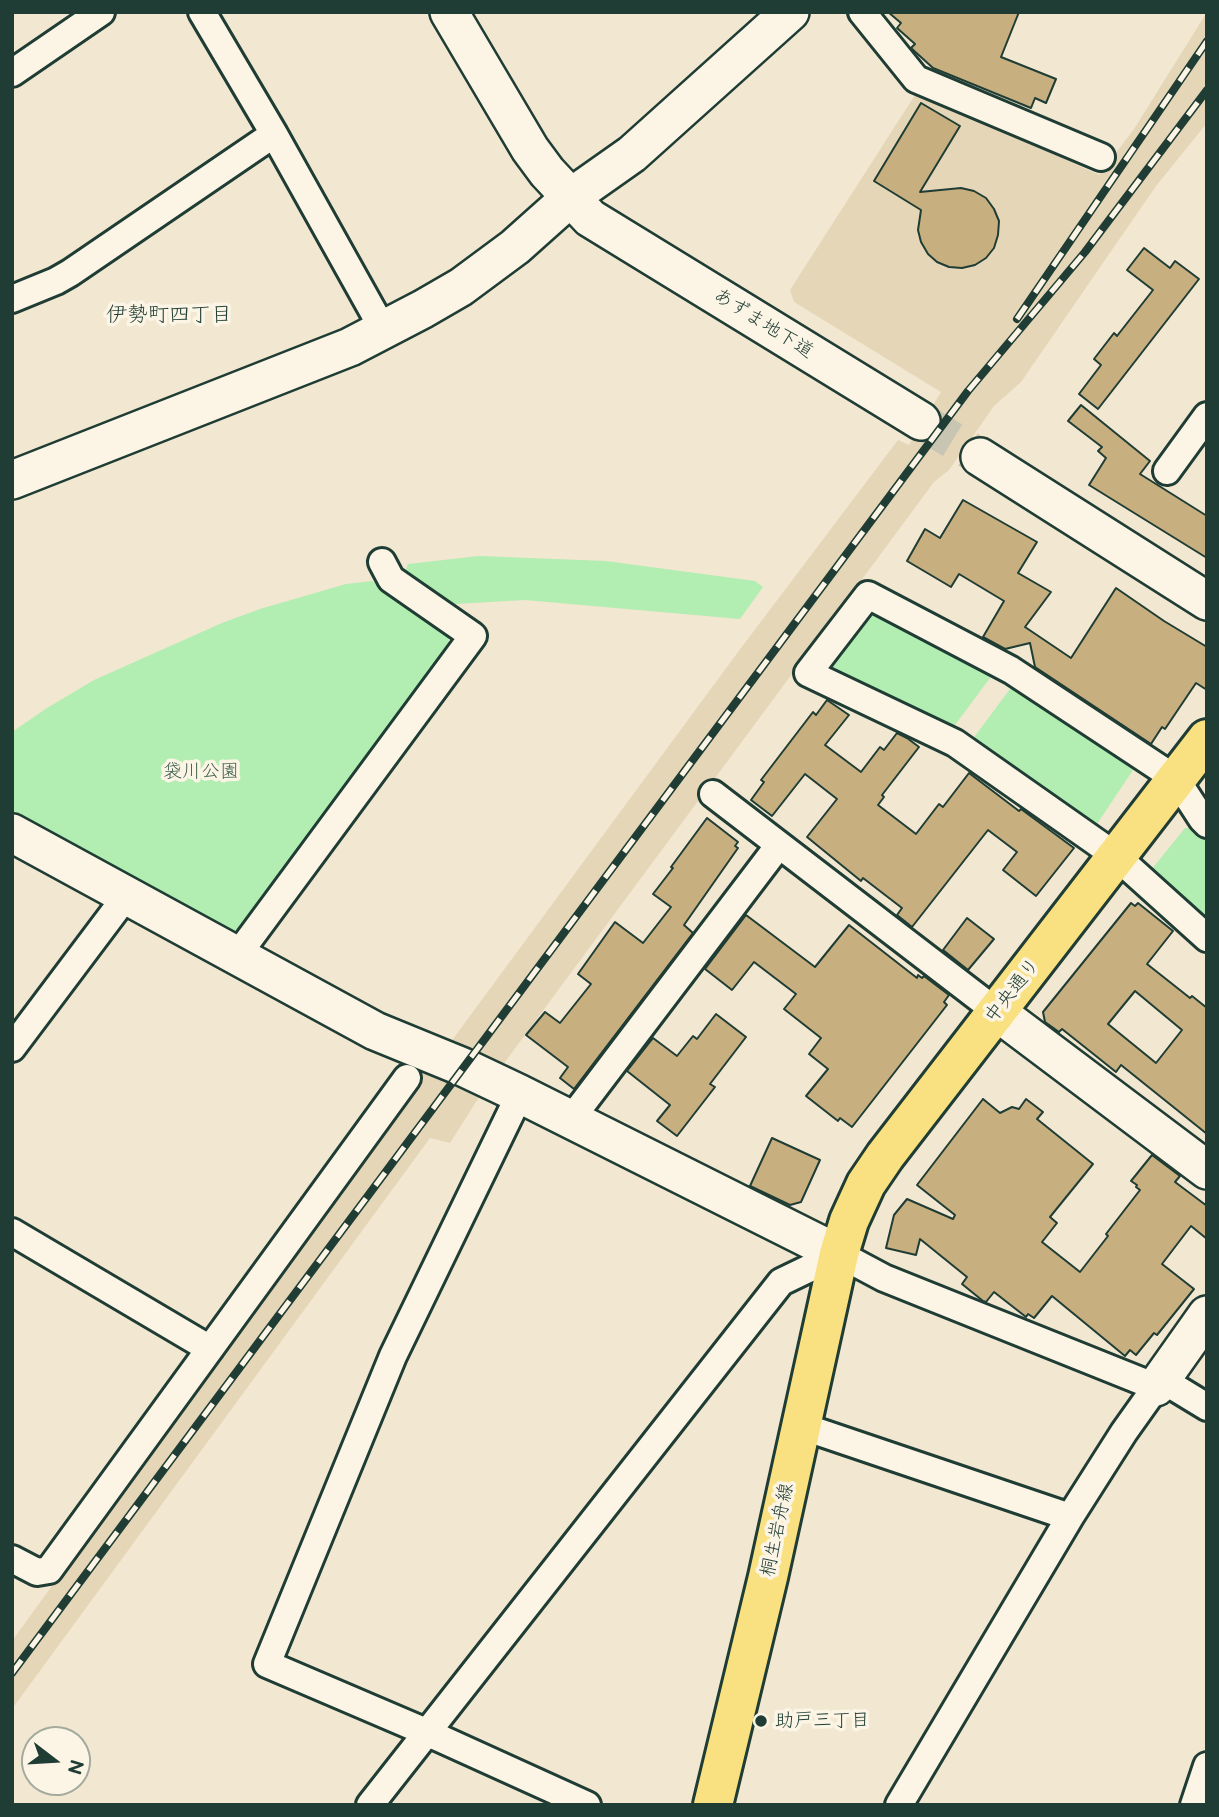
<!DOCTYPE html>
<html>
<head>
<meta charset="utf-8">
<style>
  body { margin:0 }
  #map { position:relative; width:1219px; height:1817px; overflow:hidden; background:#f2e7d1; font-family:"Balsamiq Sans",sans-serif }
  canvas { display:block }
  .frame { position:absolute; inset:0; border:14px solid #1f3d34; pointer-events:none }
  .north { position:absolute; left:21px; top:1726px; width:70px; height:70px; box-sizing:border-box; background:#fcf5e5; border:2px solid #a4ab9e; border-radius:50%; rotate:107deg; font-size:19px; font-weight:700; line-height:28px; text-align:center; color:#1f3d34 }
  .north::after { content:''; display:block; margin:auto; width:24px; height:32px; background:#1f3d34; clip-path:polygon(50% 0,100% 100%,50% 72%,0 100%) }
</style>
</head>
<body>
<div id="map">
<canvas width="1219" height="1817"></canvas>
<div class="frame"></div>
<div class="north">N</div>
</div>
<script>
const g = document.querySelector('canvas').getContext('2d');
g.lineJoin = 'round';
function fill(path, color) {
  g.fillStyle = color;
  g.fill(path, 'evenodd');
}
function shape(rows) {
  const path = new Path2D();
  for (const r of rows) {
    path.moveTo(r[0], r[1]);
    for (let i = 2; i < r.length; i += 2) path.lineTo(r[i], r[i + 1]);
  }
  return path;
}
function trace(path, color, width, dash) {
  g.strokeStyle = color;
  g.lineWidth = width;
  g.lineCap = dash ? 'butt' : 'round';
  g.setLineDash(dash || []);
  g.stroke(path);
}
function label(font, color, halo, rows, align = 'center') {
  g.font = font + ' "Balsamiq Sans","Klee One",sans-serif';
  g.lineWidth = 7;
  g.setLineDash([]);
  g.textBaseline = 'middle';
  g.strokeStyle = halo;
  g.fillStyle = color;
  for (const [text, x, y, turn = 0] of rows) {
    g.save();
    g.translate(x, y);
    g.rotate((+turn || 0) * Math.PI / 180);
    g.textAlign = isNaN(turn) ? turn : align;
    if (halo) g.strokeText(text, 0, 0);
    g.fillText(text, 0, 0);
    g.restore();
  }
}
fill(shape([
  [1207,12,1207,123,1156,186,1021,382,994,406,949,470,934,482,502,1066,450,1043,738,652,898,440,909,445,941,392,794,302,790,290,915,95,926,95,1099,175,1134,129],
  [429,1065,481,1094,450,1143,430,1138,12,1709,12,1641]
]), '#e5d6b8');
fill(shape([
  [479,556,606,561,755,581,763,587,740,619,525,600,455,604,404,574,408,564],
  [372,581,403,600,449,634,448,649,240,930,229,930,12,816,12,732,47,708,94,680,222,623,260,609,346,584],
  [872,609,993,674,949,733,827,673,826,662],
  [1013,685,1114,754,1133,770,1093,830,969,744],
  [1185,828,1198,828,1207,838,1207,928,1147,875]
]), '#b2edb2');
const building = shape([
  [888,12,1019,12,1001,57,1056,79,1046,103,1035,98,1031,108,933,68,911,48,915,44,897,28,901,23,888,12],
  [921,103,960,126,920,192,961,188,974,191,986,198,994,209,999,221,998,235,994,248,986,258,975,265,962,268,949,267,937,262,928,254,921,242,918,230,921,210,874,181,921,103],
  [1144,248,1170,268,1175,261,1199,279,1098,409,1079,394,1101,365,1094,359,1114,333,1117,336,1153,290,1127,270,1144,248],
  [1081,405,1150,461,1140,474,1207,516,1207,558,1089,485,1106,458,1098,451,1102,447,1068,421,1081,405],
  [963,500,1037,542,1018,573,1051,592,1025,627,1071,658,1116,588,1164,621,1207,647,1207,690,1196,683,1165,729,1162,727,1151,744,1035,667,1030,643,1005,649,983,637,1004,601,959,574,951,587,907,561,925,529,940,538,963,500],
  [827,700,849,715,825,745,861,772,880,747,884,750,897,733,907,738,919,747,882,795,884,797,878,805,916,834,939,804,943,807,969,773,1019,811,1021,809,1074,848,1036,896,1003,870,1017,852,988,830,912,927,897,915,902,908,863,878,861,881,807,837,837,799,805,774,772,816,751,800,764,782,761,780,813,712,816,715,827,700],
  [707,818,738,842,735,846,738,848,684,925,693,933,574,1089,560,1078,568,1067,526,1035,545,1012,560,1023,591,984,578,974,615,922,643,943,671,907,653,894,673,868,671,867,707,818],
  [1131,903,1135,906,1138,903,1173,931,1147,964,1190,998,1192,996,1207,1008,1207,1134,1121,1065,1116,1072,1062,1029,1059,1032,1045,1022,1043,1012,1131,903],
  [1135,991,1182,1030,1156,1063,1108,1024,1135,991],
  [746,915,815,967,849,925,917,978,918,975,922,978,924,976,949,995,944,1002,947,1005,852,1127,840,1118,838,1121,806,1096,828,1069,809,1054,821,1038,784,1009,796,994,754,962,732,990,705,969,746,915],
  [967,918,994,939,968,970,943,950,967,918],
  [716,1014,746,1037,710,1084,715,1087,677,1136,657,1121,670,1105,627,1071,653,1038,677,1056,693,1036,697,1039,716,1014],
  [983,1099,1000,1113,1012,1107,1019,1109,1026,1099,1043,1112,1037,1119,1093,1164,1050,1217,1057,1223,1042,1242,1080,1272,1108,1236,1106,1234,1140,1190,1136,1187,1137,1185,1131,1181,1152,1155,1180,1176,1175,1182,1207,1206,1207,1239,1191,1226,1162,1264,1194,1289,1157,1335,1154,1333,1136,1355,1130,1350,1125,1356,1052,1296,1034,1318,1028,1314,1026,1317,994,1292,986,1302,983,1301,962,1284,967,1277,920,1239,916,1255,886,1248,894,1215,907,1199,953,1219,955,1215,917,1185,983,1099],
  [772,1138,820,1160,801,1202,790,1205,750,1186,772,1138]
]);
fill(building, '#c8af7f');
trace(building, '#1f3d34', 2);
trace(shape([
  [921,421,980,457]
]), '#c8c5b2', 37, [37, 18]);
const street = shape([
  [202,12,274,134,384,331],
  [862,12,916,79,1101,157],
  [12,73,101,12],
  [12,299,56,281,70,273,274,134],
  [1167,471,1207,416],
  [713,794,997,1012],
  [1207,824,1202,819,1176,779,1011,670,868,595,808,673,955,743,1116,856,1207,938],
  [236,957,473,636,391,579,382,562],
  [12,1048,127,895],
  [520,1094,393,1356,267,1664,426,1732,587,1805],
  [571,1119,779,845],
  [12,1232,210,1349],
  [1161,1379,1207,1407],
  [801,1426,1070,1517],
  [12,1559,37,1572,49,1570,407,1078],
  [370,1805,781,1282,839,1254,884,1278,1156,1387,1124,1432,1070,1517,899,1805],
  [1194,1805,1207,1766]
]);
const secondary = shape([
  [449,12,530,149,547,172,590,218,921,421],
  [980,457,1207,601],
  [12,480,350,347,423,309,461,287,515,247,571,197,632,154,790,12],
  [12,833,375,1031,463,1067,520,1094,839,1254],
  [997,1012,1207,1170],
  [1156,1387,1207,1315]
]);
const primary = shape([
  [713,1805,768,1577,839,1254,849,1221,866,1184,885,1156,1207,739]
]);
trace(street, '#1f3d34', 32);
trace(secondary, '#1f3d34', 42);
trace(primary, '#1f3d34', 44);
trace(street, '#fcf5e5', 26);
trace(secondary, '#fcf5e5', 37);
trace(primary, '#f9e181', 38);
const rail = shape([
  [1017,319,1207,41],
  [12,1673,968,391,1085,252,1207,90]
]);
trace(rail, '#1f3d34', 8);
trace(rail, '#fcf5e5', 5, [16]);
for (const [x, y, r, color] of [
  [761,1721,7,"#1f3d34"]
]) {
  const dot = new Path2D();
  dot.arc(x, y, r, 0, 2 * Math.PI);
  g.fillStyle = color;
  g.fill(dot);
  trace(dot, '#fcf5e5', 2.5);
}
label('19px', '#1f3d34', '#fcf5e5', [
  ["あずま地下道",763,324,32],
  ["中央通り",1013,991,-52],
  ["桐生岩舟線",778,1530,-78]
]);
label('19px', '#3c604d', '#fcf5e5', [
  ["袋川公園",201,772]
]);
label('19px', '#1f3d34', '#fcf5e5', [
  ["助戸三丁目",775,1721]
], 'left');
label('21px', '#1f3d34', '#fcf5e5', [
  ["伊勢町四丁目",169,316]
]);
</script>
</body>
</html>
